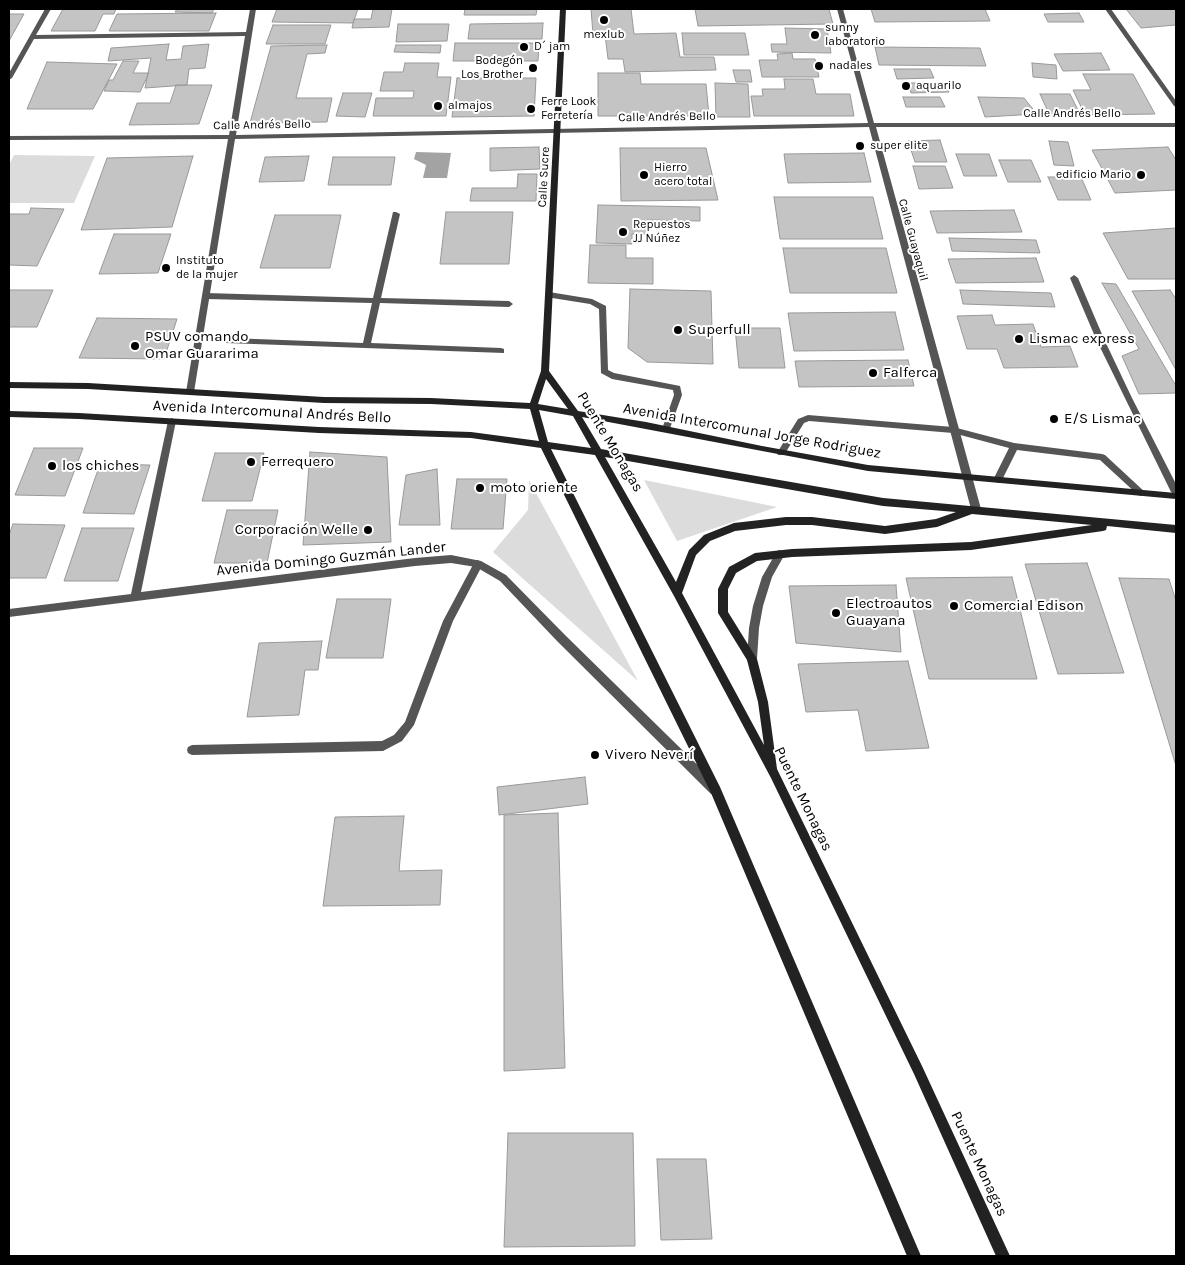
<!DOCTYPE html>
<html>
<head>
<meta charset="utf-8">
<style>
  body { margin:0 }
  #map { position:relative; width:1185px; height:1265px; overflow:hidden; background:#fff; font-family:Karla,sans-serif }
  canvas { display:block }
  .frame { position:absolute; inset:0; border:10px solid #000; pointer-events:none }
</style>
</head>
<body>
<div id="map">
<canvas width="1185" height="1265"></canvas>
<div class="frame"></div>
</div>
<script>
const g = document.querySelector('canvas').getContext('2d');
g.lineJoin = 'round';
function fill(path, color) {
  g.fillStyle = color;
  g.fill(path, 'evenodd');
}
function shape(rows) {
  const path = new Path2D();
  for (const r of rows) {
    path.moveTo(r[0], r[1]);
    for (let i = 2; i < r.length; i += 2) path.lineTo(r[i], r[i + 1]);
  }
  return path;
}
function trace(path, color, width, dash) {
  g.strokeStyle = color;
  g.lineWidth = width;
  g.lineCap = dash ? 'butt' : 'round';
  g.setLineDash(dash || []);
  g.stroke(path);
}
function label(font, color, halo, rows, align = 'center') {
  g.font = font + ' Karla,sans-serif';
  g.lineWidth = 4;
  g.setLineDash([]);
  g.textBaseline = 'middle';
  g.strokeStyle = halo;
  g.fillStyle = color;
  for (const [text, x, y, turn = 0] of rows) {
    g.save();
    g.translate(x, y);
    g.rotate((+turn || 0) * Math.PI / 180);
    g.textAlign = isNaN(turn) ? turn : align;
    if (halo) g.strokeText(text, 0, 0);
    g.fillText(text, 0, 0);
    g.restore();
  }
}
fill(shape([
  [14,155,95,156,74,203,9,203,9,165],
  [529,480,638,681,493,552,528,510],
  [644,480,777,507,677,541]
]), '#dcdcdc');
fill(shape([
  [416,152,451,153,447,178,423,178,426,165,414,159]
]), '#a3a3a3');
const building = shape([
  [63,9,116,9,114,14,103,14,95,31,51,31,63,9],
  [177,9,214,9,212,13,175,12,177,9],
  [277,9,358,9,353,23,272,22,277,9],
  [373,9,392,9,389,27,352,28,354,19,371,19,373,9],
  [465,9,537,9,536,15,464,15,465,9],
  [591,9,631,9,634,34,676,33,680,57,714,57,716,70,625,72,623,59,608,59,605,34,593,34,591,9],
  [695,9,829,9,833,24,698,26,695,9],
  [871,9,985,9,990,21,875,22,871,9],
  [1126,9,1176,9,1176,25,1141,28,1126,9],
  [216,13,209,31,109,31,117,14,216,13],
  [1079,13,1084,22,1048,22,1044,14,1079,13],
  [9,14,24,14,9,41,9,14],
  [543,23,542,39,468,39,470,24,543,23],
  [398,24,449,24,447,41,396,42,398,24],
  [273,25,331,25,325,44,266,44,273,25],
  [785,28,827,29,831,53,772,52,771,44,787,44,785,28],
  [682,33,745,33,749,55,684,55,682,33],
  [455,43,539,43,538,61,453,61,455,43],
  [169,44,166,60,181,59,183,46,209,44,205,68,189,69,187,85,145,88,151,58,108,61,111,48,169,44],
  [327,45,325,53,307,54,296,98,332,98,327,122,250,123,271,46,327,45],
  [396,45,441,45,440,53,394,52,396,45],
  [875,47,980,48,986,66,879,65,875,47],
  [792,53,793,59,815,59,819,77,762,77,759,60,778,60,777,54,792,53],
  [1101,53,1110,70,1063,71,1054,54,1101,53],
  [123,61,139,61,133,73,149,73,140,92,104,91,109,80,113,80,123,61],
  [47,62,117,64,93,109,27,109,47,62],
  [405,63,439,63,437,77,451,77,446,116,373,116,376,98,413,98,414,91,380,91,384,72,403,72,405,63],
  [1032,63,1056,65,1057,79,1033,77,1032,63],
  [894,69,930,69,934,78,897,79,894,69],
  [733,70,750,70,752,82,736,82,733,70],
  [598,73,640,73,641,84,706,84,709,116,598,116,598,73],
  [1083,74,1133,74,1155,114,1085,115,1073,90,1091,90,1083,74],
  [457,78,536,78,534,116,452,117,457,78],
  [784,79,813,79,816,94,850,94,854,116,754,116,751,96,763,96,762,89,785,89,784,79],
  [715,83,748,84,750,117,716,117,715,83],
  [908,83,945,83,949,92,911,93,908,83],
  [176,85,212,85,199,124,129,125,137,103,170,103,176,85],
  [343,93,372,93,365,117,336,116,343,93],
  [1040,94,1070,94,1080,114,1049,114,1040,94],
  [903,97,940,97,945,107,906,107,903,97],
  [978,97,1024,98,1037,114,985,117,978,97],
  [940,140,947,162,915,162,908,141,940,140],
  [1049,141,1068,142,1074,166,1054,165,1049,141],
  [539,147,540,169,490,171,490,148,539,147],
  [1168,147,1176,160,1176,190,1115,193,1092,150,1168,147],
  [620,148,706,148,718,200,621,201,620,148],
  [864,153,871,182,788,183,784,154,864,153],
  [956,154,989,154,997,176,964,176,956,154],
  [193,156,172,227,81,230,107,158,193,156],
  [309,156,304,181,259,182,265,157,309,156],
  [333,157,395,157,391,185,328,185,333,157],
  [999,160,1031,160,1041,182,1008,182,999,160],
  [913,166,945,166,953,188,919,189,913,166],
  [518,174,537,174,536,201,470,201,472,188,517,188,518,174],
  [1048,177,1081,177,1091,200,1058,200,1048,177],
  [774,197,873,197,883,239,780,239,774,197],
  [598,205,700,207,700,221,647,220,647,234,632,234,632,244,596,243,598,205],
  [31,208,64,209,37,266,9,265,9,214,29,214,31,208],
  [1014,210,1022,232,937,233,930,211,1014,210],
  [446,212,513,212,509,264,440,264,446,212],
  [275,215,341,215,330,268,260,268,275,215],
  [1176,228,1176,279,1128,279,1103,233,1176,228],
  [114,234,171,234,158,273,99,274,114,234],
  [949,238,1036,240,1040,253,952,251,949,238],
  [590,245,626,245,626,258,653,258,653,284,588,283,590,245],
  [783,248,886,248,897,293,790,293,783,248],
  [1036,258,1044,282,956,283,948,259,1036,258],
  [1102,283,1116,284,1176,386,1176,393,1139,394,1122,356,1139,349,1102,283],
  [630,289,711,291,713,364,647,362,628,348,630,289],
  [9,290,53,290,37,327,9,327,9,290],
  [960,290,1051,293,1055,307,963,304,960,290],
  [1170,290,1176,299,1176,370,1132,291,1170,290],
  [895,312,904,350,794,351,788,313,895,312],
  [992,315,995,325,1033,324,1041,347,1070,346,1078,367,1004,368,997,349,967,349,957,316,992,315],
  [97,318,177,319,164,359,79,358,97,318],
  [735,328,780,328,785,368,739,368,735,328],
  [908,360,914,386,799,387,795,361,908,360],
  [34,448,83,448,65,496,15,495,34,448],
  [310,452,387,457,391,542,303,545,310,452],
  [215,453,264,453,252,501,202,501,215,453],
  [100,464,150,465,134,514,83,513,100,464],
  [437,469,440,525,399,525,406,475,437,469],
  [457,479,507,479,503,529,451,529,457,479],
  [227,510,278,510,267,563,214,563,227,510],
  [13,524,65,525,46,578,9,578,9,535,13,524],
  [82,528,134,528,118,581,64,581,82,528],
  [1087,563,1124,673,1058,674,1025,564,1087,563],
  [1012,577,1037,679,929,679,906,578,1012,577],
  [1119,578,1169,579,1176,601,1176,766,1119,578],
  [896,585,901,652,796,643,789,586,896,585],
  [337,599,391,599,383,658,326,658,337,599],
  [322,641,318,670,305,670,299,715,247,717,259,643,322,641],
  [908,661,929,748,866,751,858,710,806,712,798,664,908,661],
  [585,777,588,804,499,815,497,787,585,777],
  [558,813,565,1068,504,1071,504,815,558,813],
  [404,816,399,871,442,870,440,905,323,906,335,817,404,816],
  [508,1133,633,1133,635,1246,504,1247,508,1133],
  [657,1159,706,1159,712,1239,661,1240,657,1159]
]);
fill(building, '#c4c4c4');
trace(building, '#999', 1);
fill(shape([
  [393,212,396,212,400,214,381,298,509,301,513,304,509,307,380,303,371,343,501,348,504,349,504,353,226,343,226,339,229,338,363,343,372,303,206,299,202,296,206,293,373,298,393,212],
  [1074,275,1078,278,1104,339,1132,398,1176,484,1176,495,1171,492,1096,339,1070,278,1074,275],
  [549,292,592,299,606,306,608,370,614,373,680,386,682,395,669,431,663,431,662,429,674,395,673,390,612,379,601,373,599,309,590,304,546,297,546,293,549,292],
  [808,415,953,427,1014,443,1102,454,1105,455,1146,493,1141,496,1138,495,1100,460,1017,450,1001,482,998,483,993,480,1009,448,953,433,809,421,804,423,784,455,778,455,777,453,798,419,808,415],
  [780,550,785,554,772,577,763,606,759,628,757,659,756,662,752,663,748,662,747,659,749,628,753,606,762,577,777,551,780,550],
  [478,560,483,564,453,621,414,725,402,741,383,751,192,755,188,753,187,750,188,747,192,745,382,741,394,735,405,722,443,621,475,561,478,560]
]), '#555');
fill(shape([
  [45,9,51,9,36,35,246,32,250,9,256,9,236,135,868,123,837,9,843,9,874,123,1176,123,1176,127,876,127,981,509,976,513,971,509,869,127,235,139,194,392,190,395,186,392,228,139,9,140,9,136,229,135,245,36,34,39,12,78,9,80,9,73,45,9],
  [1105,9,1111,9,1176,101,1176,107,1174,106,1105,9],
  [172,418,176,421,141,592,415,558,451,555,481,561,506,575,565,635,719,786,720,790,719,794,715,795,711,794,557,641,500,581,476,567,451,563,415,566,9,617,9,609,131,594,168,421,172,418]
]), '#555');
fill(shape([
  [560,9,566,9,549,371,578,411,646,422,762,446,868,465,1176,493,1176,499,868,471,582,417,601,449,883,498,1176,525,1176,533,1107,526,1106,530,1103,531,971,550,792,557,757,561,736,573,728,589,728,612,757,659,768,702,777,769,922,1066,1010,1256,996,1256,914,1074,771,778,674,596,595,455,551,449,720,787,921,1256,907,1256,711,793,541,448,471,438,319,433,79,419,9,417,9,411,79,413,319,427,471,432,539,441,530,409,431,404,324,403,88,389,9,388,9,382,88,383,324,397,431,398,530,403,541,371,560,9],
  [546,379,568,409,538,404,546,379],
  [539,410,573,416,591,448,548,442,539,410],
  [605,457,883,506,956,512,936,519,885,526,812,517,786,517,734,523,704,535,689,550,676,582,605,457],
  [972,514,1092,525,971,542,792,549,755,553,729,567,718,589,718,613,747,660,758,702,764,745,682,593,696,555,710,541,735,531,786,525,812,525,885,534,937,527,972,514]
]), '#222');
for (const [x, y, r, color] of [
  [604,20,5,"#000"],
  [815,35,5,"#000"],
  [524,47,5,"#000"],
  [819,66,5,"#000"],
  [533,68,5,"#000"],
  [906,86,5,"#000"],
  [438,106,5,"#000"],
  [531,109,5,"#000"],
  [860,146,5,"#000"],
  [644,175,5,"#000"],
  [1141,175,5,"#000"],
  [623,232,5,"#000"],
  [166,268,5,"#000"],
  [678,330,5,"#000"],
  [1019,339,5,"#000"],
  [135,346,5,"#000"],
  [873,373,5,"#000"],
  [1054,419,5,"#000"],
  [251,462,5,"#000"],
  [52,466,5,"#000"],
  [480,488,5,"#000"],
  [368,530,5,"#000"],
  [954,606,5,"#000"],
  [836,613,5,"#000"],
  [595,755,5,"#000"]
]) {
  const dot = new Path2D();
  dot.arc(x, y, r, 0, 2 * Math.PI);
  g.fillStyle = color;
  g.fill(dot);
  trace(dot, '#fff', 2);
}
label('12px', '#000', '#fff', [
  ["sunny",825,28],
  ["laboratorio",825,42],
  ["mexlub",604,35,"center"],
  ["D´ jam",534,47],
  ["Bodegón",523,61,"right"],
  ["Los Brother",523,75,"right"],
  ["nadales",829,66],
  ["aquarilo",916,86],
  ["Ferre Look",541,102],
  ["Ferretería",541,116],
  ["almajos",448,106],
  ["super elite",870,146],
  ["Hierro",654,168],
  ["acero total",654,182],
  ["edificio Mario",1131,175,"right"],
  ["Repuestos",633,225],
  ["JJ Núñez",633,239],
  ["Instituto",176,261],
  ["de la mujer",176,275]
], 'left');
label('12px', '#000', '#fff', [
  ["Calle Andrés Bello",1072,114],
  ["Calle Andrés Bello",667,117,-1],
  ["Calle Andrés Bello",262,125,-1],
  ["Calle Sucre",544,177,-87],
  ["Calle Guayaquil",913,240,75]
]);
label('15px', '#000', '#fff', [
  ["Superfull",688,330],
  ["PSUV comando",145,337],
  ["Omar Guararima",145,354],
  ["Lismac express",1029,339],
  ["Falferca",883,373],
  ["E/S Lismac",1064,419],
  ["Ferrequero",261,462],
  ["los chiches",62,466],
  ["moto oriente",490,488],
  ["Corporación Welle",358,530,"right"],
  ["Electroautos",846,604],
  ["Guayana",846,621],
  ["Comercial Edison",964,606],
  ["Vivero Neverí",605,755]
], 'left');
label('15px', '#000', '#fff', [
  ["Avenida Intercomunal Andrés Bello",272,412,3],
  ["Avenida Intercomunal Jorge Rodriguez",752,431,10],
  ["Puente Monagas",610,442,59],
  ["Avenida Domingo Guzmán Lander",331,559,-6],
  ["Puente Monagas",803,799,64],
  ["Puente Monagas",979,1164,65]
]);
</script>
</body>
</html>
